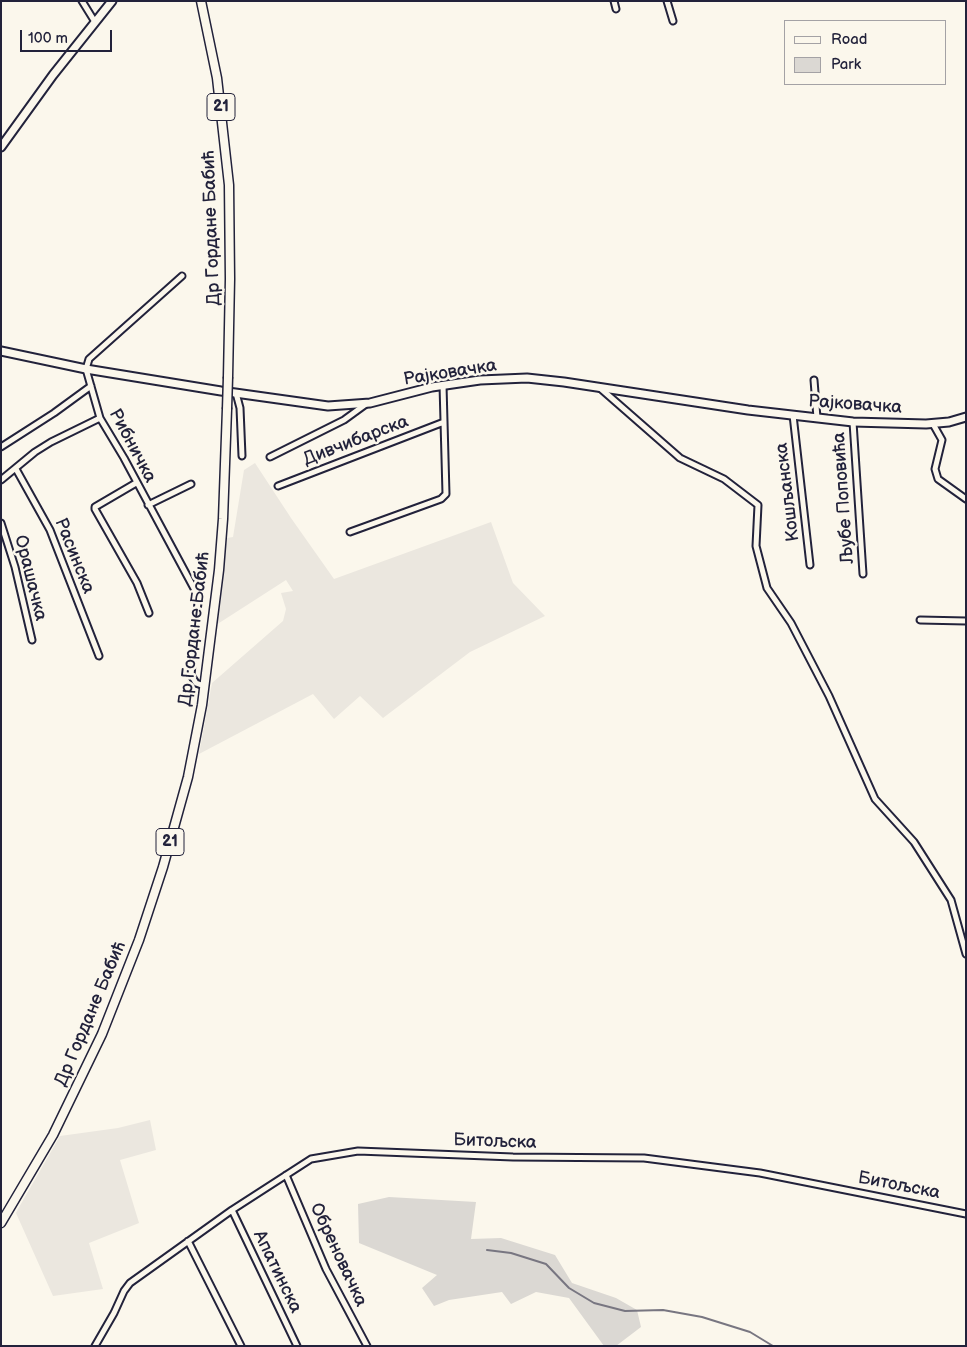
<!DOCTYPE html>
<html>
<head>
<meta charset="utf-8">
<style>
  body { margin:0 }
  #map { position:relative; width:967px; height:1347px; overflow:hidden; background:#fbf7ec; font-family:"Balsamiq Sans",sans-serif }
  canvas { display:block }
  .frame { position:absolute; inset:0; border:2px solid #22223b; pointer-events:none }
  .legend { position:absolute; left:784px; top:20px; width:162px; height:65px; box-sizing:border-box; background:#fbf7ec; border:1px solid #a4a2a5; margin:0; padding:6px 9px; list-style:none; font-size:15px; color:#22223b }
  .legend li { display:flex; align-items:center; gap:10px; height:25px }
  .legend b { width:25px; border:1px solid #a4a2a5 }
  .scale { position:absolute; left:20px; top:30px; width:92px; height:22px; box-sizing:border-box; border:2px solid #22223b; border-top:0; padding-left:6px; font-size:15px; line-height:18px; white-space:nowrap; color:#22223b; -webkit-text-stroke:4px #fbf7ec; paint-order:stroke }
</style>
</head>
<body>
<div id="map">
<canvas width="967" height="1347"></canvas>
<div class="frame"></div>
<ul class="legend">
<li><b style="height:6px;background:#fbf7ec"></b>Road</li>
<li><b style="height:14px;background:#dbd8d3"></b>Park</li>
</ul>
<div class="scale">100 m</div>
</div>
<script>
const g = document.querySelector('canvas').getContext('2d');
g.lineJoin = 'round';
function fill(path, color) {
  g.fillStyle = color;
  g.fill(path, 'evenodd');
}
function shape(rows) {
  const path = new Path2D();
  for (const r of rows) {
    path.moveTo(r[0], r[1]);
    for (let i = 2; i < r.length; i += 2) path.lineTo(r[i], r[i + 1]);
  }
  return path;
}
function trace(path, color, width, dash) {
  g.strokeStyle = color;
  g.lineWidth = width;
  g.lineCap = dash ? 'butt' : 'round';
  g.setLineDash(dash || []);
  g.stroke(path);
}
function label(font, color, halo, rows, align = 'center') {
  g.font = font + ' "Balsamiq Sans",sans-serif';
  g.lineWidth = 5;
  g.setLineDash([]);
  g.textBaseline = 'middle';
  g.strokeStyle = halo;
  g.fillStyle = color;
  for (const [text, x, y, turn = 0] of rows) {
    g.save();
    g.translate(x, y);
    g.rotate((+turn || 0) * Math.PI / 180);
    g.textAlign = isNaN(turn) ? turn : align;
    if (halo) g.strokeText(text, 0, 0);
    g.fillText(text, 0, 0);
    g.restore();
  }
}
fill(shape([
  [255,463,291,518,334,579,491,522,513,583,545,616,470,652,383,718,360,696,334,719,313,694,199,754,212,683,283,621,286,609,281,593,293,591,286,580,216,625,227,538,233,537,244,470],
  [150,1120,156,1150,120,1160,139,1223,89,1243,103,1289,53,1296,16,1213,18,1209,60,1136,118,1128]
]), '#ebe7df');
fill(shape([
  [389,1197,476,1202,471,1239,501,1238,555,1255,572,1283,616,1298,637,1310,641,1327,616,1346,604,1346,569,1298,536,1292,511,1304,502,1292,449,1300,434,1306,422,1288,437,1275,359,1243,358,1204]
]), '#dbd8d3');
trace(shape([
  [487,1250,511,1253,546,1264,569,1288,594,1303,625,1311,663,1310,702,1317,750,1332,773,1346]
]), '#787681', 2);
const minor = shape([
  [82,1,95,22],
  [614,1,616,9],
  [667,1,673,21],
  [182,276,89,359,86,369,100,418,124,458,197,594,198,602,191,675,196,683,204,686],
  [814,380,817,418],
  [600,388,680,458,724,479,758,505,756,546,767,588,791,623,829,696,875,799,914,842,951,900,966,954],
  [236,393,240,408,242,456],
  [793,415,810,565],
  [853,422,863,574],
  [933,424,942,440,935,469,938,479,966,499],
  [1,447,54,413,91,386],
  [270,457,344,420,366,404],
  [16,469,50,530,99,656],
  [1,480,35,452,51,442,100,418],
  [136,483,95,507,95,509,137,583,149,613],
  [278,486,444,422],
  [148,505,191,484],
  [1,523,15,567,32,640],
  [350,532,441,499,446,494,443,385],
  [920,620,966,621],
  [286,1175,326,1269,367,1346],
  [232,1210,297,1346],
  [188,1241,241,1346],
  [95,1346,114,1313,124,1291,130,1283,232,1210,311,1159,358,1151,513,1157,644,1158,760,1173,966,1214]
]);
const secondary = shape([
  [1,147,53,75,112,1],
  [1,351,86,369,221,391,328,406,370,403,432,387,480,380,527,378,564,382,748,410,853,422,926,424,949,422,966,417]
]);
const primary = shape([
  [201,1,217,78,229,185,230,279,228,377],
  [1,1223,53,1135,102,1034,139,940,163,867,188,777,202,705,219,570,223,519,227,409]
]);
trace(minor, '#22223b', 9);
trace(secondary, '#22223b', 11);
trace(primary, '#22223b', 11);
trace(minor, '#fbf7ec', 5);
trace(secondary, '#fbf7ec', 7);
trace(primary, '#fbf7ec', 8);
const primaryBridge = shape([
  [227,409,228,377]
]);
trace(primaryBridge, '#22223b', 11, []);
trace(primaryBridge, '#fbf7ec', 8);
for (const [x, y, w] of [
  [221,107,28],
  [170,842,28]
]) {
  const box = new Path2D();
  box.roundRect(x - w / 2, y - 13.5, w, 27, 4);
  g.fillStyle = '#fbf7ec';
  g.fill(box);
  trace(box, '#22223b', 1);
}
label('bold 16px', '#22223b', null, [
  ["21",221,107],
  ["21",170,842]
]);
label('18px', '#22223b', '#fbf7ec', [
  ["Др Гордане Бабић",212,228,-92],
  ["Рајковачка",450,373,-9],
  ["Рајковачка",855,405,4],
  ["Дивчибарска",356,441,-21],
  ["Рибничка",132,446,62],
  ["Кошљанска",788,492,-97],
  ["Љубе Поповића",844,498,-94],
  ["Расинска",74,556,68],
  ["Орашачка",30,578,76],
  ["Др Гордане Бабић",195,629,-83],
  ["Др Гордане Бабић",91,1014,-67],
  ["Битољска",495,1142,2],
  ["Битољска",899,1186,11],
  ["Обреновачка",338,1255,65],
  ["Апатинска",277,1272,64]
]);
</script>
</body>
</html>
